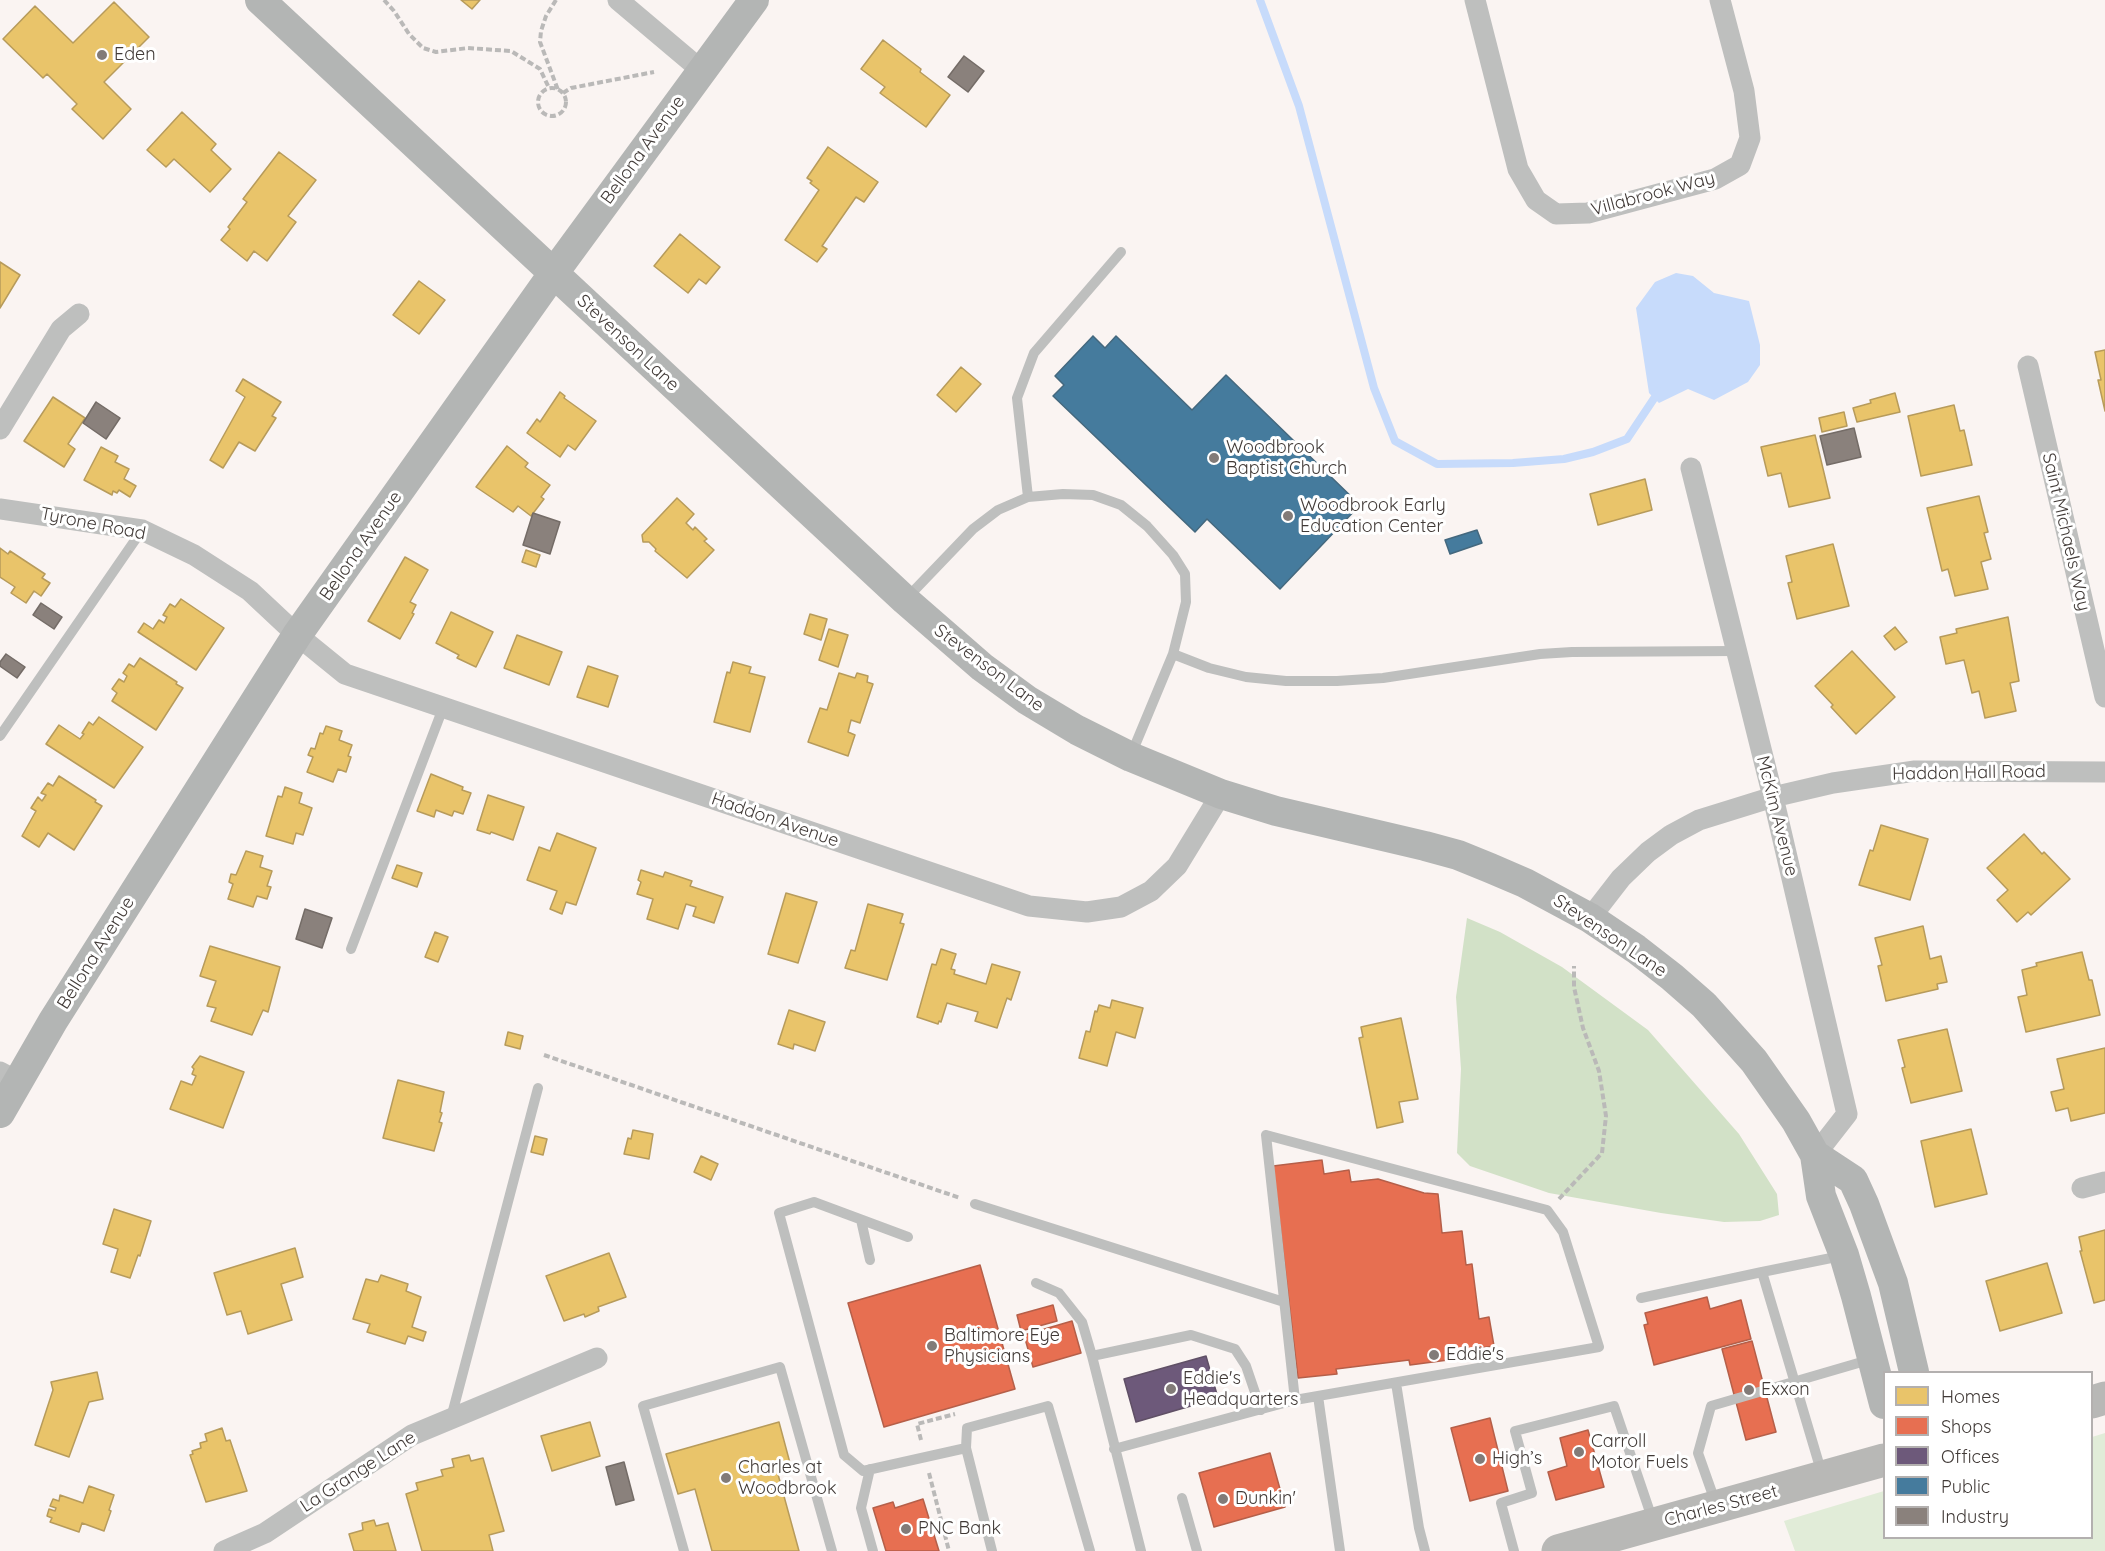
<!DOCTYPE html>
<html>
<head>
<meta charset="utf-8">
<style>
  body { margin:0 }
  #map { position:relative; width:2105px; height:1551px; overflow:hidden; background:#faf4f2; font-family:Quicksand,sans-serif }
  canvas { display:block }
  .legend { position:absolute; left:1883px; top:1371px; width:210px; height:168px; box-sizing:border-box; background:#fff; border:2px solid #b3b0af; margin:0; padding:8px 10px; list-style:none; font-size:18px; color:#413a37 }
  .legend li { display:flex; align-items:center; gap:12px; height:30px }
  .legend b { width:30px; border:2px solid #b3b0af }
</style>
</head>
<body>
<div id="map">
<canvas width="2105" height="1551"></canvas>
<ul class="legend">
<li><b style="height:16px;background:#e9c46a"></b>Homes</li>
<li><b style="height:16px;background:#e76f51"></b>Shops</li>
<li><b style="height:16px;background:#6d597a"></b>Offices</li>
<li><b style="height:16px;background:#457b9d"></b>Public</li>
<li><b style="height:16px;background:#8a817c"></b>Industry</li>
</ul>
</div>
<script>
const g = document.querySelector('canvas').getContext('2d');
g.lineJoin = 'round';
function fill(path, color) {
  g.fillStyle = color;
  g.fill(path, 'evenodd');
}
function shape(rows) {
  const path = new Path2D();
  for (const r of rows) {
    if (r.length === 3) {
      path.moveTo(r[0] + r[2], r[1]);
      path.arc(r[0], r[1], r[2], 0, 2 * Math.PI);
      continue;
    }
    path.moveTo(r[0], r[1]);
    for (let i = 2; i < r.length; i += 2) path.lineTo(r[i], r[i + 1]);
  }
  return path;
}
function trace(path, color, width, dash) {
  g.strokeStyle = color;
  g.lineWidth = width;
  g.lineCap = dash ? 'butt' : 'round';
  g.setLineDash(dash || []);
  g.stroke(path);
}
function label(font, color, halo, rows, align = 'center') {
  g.font = font + ' Quicksand,sans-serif';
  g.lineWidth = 6;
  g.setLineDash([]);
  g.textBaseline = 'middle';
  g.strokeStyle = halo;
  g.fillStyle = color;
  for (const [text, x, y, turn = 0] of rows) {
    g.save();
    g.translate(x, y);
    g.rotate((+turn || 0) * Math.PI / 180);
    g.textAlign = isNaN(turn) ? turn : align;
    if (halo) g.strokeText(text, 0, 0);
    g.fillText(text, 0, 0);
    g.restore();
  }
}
fill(shape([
  [2105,1433,2105,1551,1795,1551,1784,1521,1884,1491,1884,1538,2092,1538,2092,1437]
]), '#e1ecd8');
fill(shape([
  [1467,918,1500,932,1562,967,1648,1030,1739,1134,1777,1194,1779,1215,1760,1221,1724,1222,1661,1213,1549,1193,1470,1166,1457,1153,1461,1069,1456,997]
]), '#d2e1c7');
fill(shape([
  [1676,273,1693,276,1714,293,1749,301,1760,345,1760,365,1748,382,1714,400,1688,389,1659,403,1649,393,1636,308,1655,282]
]), '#c7dbfb');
const homes = shape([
  [461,0,480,0,472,9,461,0],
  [114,2,149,37,104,82,131,109,103,139,72,109,77,104,47,74,43,78,3,39,35,6,73,43,114,2],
  [883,40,921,69,920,72,950,95,926,127,880,93,885,87,861,69,883,40],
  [182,112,216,144,211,150,231,169,210,192,174,159,166,167,147,150,182,112],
  [828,147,878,182,864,202,856,197,822,246,827,249,817,262,785,240,819,190,810,183,812,181,807,178,828,147],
  [279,152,316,180,288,216,296,222,267,261,254,251,247,261,221,240,230,229,228,227,247,202,243,199,279,152],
  [680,234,720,267,706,284,699,279,688,293,654,266,680,234],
  [0,262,20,275,0,308,0,262],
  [419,281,445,300,419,334,393,315,419,281],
  [2105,350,2105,411,2098,380,2101,380,2095,352,2105,350],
  [961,367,981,384,956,412,937,395,961,367],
  [243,379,281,402,272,416,276,418,255,451,239,442,223,468,210,460,245,397,236,391,243,379],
  [560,392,565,396,564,398,596,421,575,450,568,445,560,457,527,433,537,419,540,422,560,392],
  [1895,393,1900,412,1857,422,1853,408,1871,403,1870,400,1895,393],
  [53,397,85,418,68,444,75,449,64,467,24,441,53,397],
  [1954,405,1960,431,1964,430,1972,465,1921,476,1908,416,1954,405],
  [1844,412,1847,426,1822,432,1819,418,1844,412],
  [1815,435,1830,498,1789,507,1781,473,1768,476,1761,447,1815,435],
  [507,446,528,463,525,467,550,485,541,497,544,499,531,516,518,506,513,512,476,487,507,446],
  [101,447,118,456,115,462,129,469,124,479,136,486,130,497,119,490,117,493,113,491,112,495,84,480,101,447],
  [1645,479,1652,510,1598,525,1590,494,1645,479],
  [1979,496,1988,532,1984,533,1991,559,1981,562,1988,589,1955,596,1948,569,1942,571,1927,508,1979,496],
  [677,498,694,514,686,523,693,530,695,527,707,539,704,541,714,550,687,578,655,551,656,549,649,542,643,542,642,535,677,498],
  [1833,544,1849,606,1797,619,1788,583,1792,582,1786,556,1833,544],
  [0,548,8,554,10,551,45,574,42,578,50,583,41,596,34,591,26,603,11,593,15,587,0,577,0,548],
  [526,550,540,555,536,567,522,562,526,550],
  [405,557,428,570,410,602,416,605,412,613,414,614,400,639,368,621,405,557],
  [181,599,224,628,196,670,138,632,144,623,153,629,159,620,164,623,167,617,163,615,170,604,175,607,181,599],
  [451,612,493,632,476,667,457,658,459,655,436,643,451,612],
  [810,614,827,619,821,640,804,634,810,614],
  [2008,617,2019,681,2010,683,2016,711,1985,718,1979,691,1972,693,1964,660,1946,664,1940,637,1957,633,1956,629,2008,617],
  [1895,627,1907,642,1895,650,1884,636,1895,627],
  [829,629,848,635,838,667,819,660,829,629],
  [517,635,562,652,549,685,504,668,517,635],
  [1852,651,1895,697,1856,734,1831,707,1833,705,1815,686,1852,651],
  [140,658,177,682,176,684,183,688,156,730,112,701,117,693,112,689,119,679,124,682,127,676,123,673,129,664,134,667,140,658],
  [733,662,751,667,749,673,765,677,750,732,714,722,727,672,730,673,733,662],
  [588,666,618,676,608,707,577,697,588,666],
  [839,673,855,678,857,673,868,676,867,682,873,684,860,723,851,720,848,732,855,735,848,756,808,742,820,708,827,710,839,673],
  [99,717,143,747,114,788,46,744,59,725,80,739,84,734,82,733,89,722,93,725,99,717],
  [326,726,342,731,339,740,352,745,348,756,351,757,346,772,338,769,333,782,307,772,313,757,308,755,311,748,315,749,320,733,323,734,326,726],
  [431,774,463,787,462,790,471,793,463,814,454,811,452,816,436,810,434,817,417,811,431,774],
  [59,776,96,800,95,802,102,806,74,850,48,833,39,847,22,836,36,811,31,808,38,797,42,801,46,795,41,793,48,783,53,786,59,776],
  [285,787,302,793,299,803,312,808,303,835,296,833,293,844,266,836,278,796,282,797,285,787],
  [488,795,524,807,513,840,491,832,490,834,477,830,488,795],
  [1881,825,1928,839,1910,900,1859,885,1870,850,1873,851,1881,825],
  [557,833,596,848,576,905,566,902,562,914,550,909,557,891,527,880,539,847,550,851,557,833],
  [2024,834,2042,854,2044,852,2070,879,2031,915,2028,912,2017,922,1997,900,2008,890,1987,868,2024,834],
  [246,851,263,856,260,867,272,871,267,886,271,887,267,899,257,896,253,907,228,899,233,884,229,882,231,874,236,875,246,851],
  [397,865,422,873,417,887,392,878,397,865],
  [641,870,663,877,665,872,692,881,690,886,723,897,714,923,693,916,696,907,686,904,678,929,647,919,653,899,637,894,641,882,638,880,641,870],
  [786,893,817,902,798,963,768,954,786,893],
  [868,904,903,914,900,923,904,924,887,980,845,968,851,950,855,951,868,904],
  [1923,926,1930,959,1941,956,1947,982,1937,984,1938,989,1886,1001,1878,966,1882,965,1875,938,1923,926],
  [435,932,448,937,438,962,425,957,435,932],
  [210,946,280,967,268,1012,263,1010,252,1035,211,1021,216,1008,207,1006,216,981,200,976,210,946],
  [941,949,956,954,951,969,955,970,954,974,986,984,992,964,1020,972,1011,1000,1007,998,997,1028,975,1021,978,1012,947,1003,941,1022,939,1021,938,1024,917,1017,932,964,936,965,941,949],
  [2082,952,2089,980,2092,980,2100,1015,2026,1032,2018,997,2027,995,2022,970,2037,966,2036,963,2082,952],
  [1112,1000,1143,1008,1135,1038,1116,1032,1107,1066,1079,1058,1086,1031,1090,1032,1095,1011,1097,1012,1099,1005,1110,1008,1112,1000],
  [789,1010,825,1022,815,1051,794,1044,793,1049,778,1044,789,1010],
  [1401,1018,1418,1099,1399,1102,1403,1122,1377,1128,1359,1038,1363,1037,1361,1027,1401,1018],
  [1947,1029,1962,1091,1911,1103,1902,1068,1905,1067,1898,1040,1947,1029],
  [508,1032,523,1036,520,1049,505,1045,508,1032],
  [2105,1048,2105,1113,2071,1121,2068,1108,2056,1111,2051,1092,2064,1089,2057,1059,2105,1048],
  [200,1056,244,1072,223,1128,170,1109,181,1081,192,1085,196,1076,192,1074,194,1069,192,1067,200,1056],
  [398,1080,444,1092,440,1112,442,1113,439,1122,442,1123,434,1151,383,1138,398,1080],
  [1971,1129,1987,1194,1935,1207,1921,1141,1971,1129],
  [633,1130,653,1134,649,1159,624,1154,628,1138,631,1139,633,1130],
  [535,1136,547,1139,543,1155,531,1152,535,1136],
  [701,1156,718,1164,711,1180,694,1172,701,1156],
  [114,1209,151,1221,140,1256,138,1255,130,1278,111,1272,118,1249,103,1244,114,1209],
  [2105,1230,2105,1300,2094,1303,2080,1251,2082,1251,2079,1237,2105,1230],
  [295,1248,303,1277,281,1284,292,1320,248,1334,241,1311,227,1315,214,1273,295,1248],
  [609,1253,626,1297,598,1307,599,1311,585,1317,584,1314,564,1321,546,1276,609,1253],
  [2047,1263,2062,1313,2000,1331,1986,1281,2047,1263],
  [381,1275,408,1284,406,1291,421,1297,412,1327,426,1332,423,1341,408,1336,405,1344,367,1332,370,1324,353,1319,366,1279,378,1282,381,1275],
  [97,1372,103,1399,89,1402,69,1457,35,1445,53,1390,51,1382,97,1372],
  [590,1422,600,1456,552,1471,541,1436,590,1422],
  [779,1422,790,1463,776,1467,799,1551,712,1551,695,1489,678,1494,666,1454,779,1422],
  [222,1428,226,1441,230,1440,247,1491,206,1502,190,1455,193,1454,192,1451,201,1448,200,1443,207,1441,205,1434,222,1428],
  [469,1455,471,1461,483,1458,504,1531,489,1535,493,1551,422,1551,406,1494,418,1490,416,1483,443,1476,441,1470,454,1467,452,1459,469,1455],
  [89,1486,114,1495,109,1510,111,1511,104,1531,82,1523,79,1532,50,1522,52,1518,47,1516,49,1509,55,1511,56,1508,50,1506,53,1499,59,1501,60,1495,83,1503,89,1486],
  [374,1520,376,1526,388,1523,396,1551,354,1551,349,1534,363,1530,362,1523,374,1520]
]);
fill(homes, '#e9c46a');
trace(homes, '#b79b5b', 1.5);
const shops = shape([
  [1322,1160,1324,1174,1349,1170,1351,1182,1378,1179,1424,1193,1438,1194,1442,1233,1462,1231,1466,1265,1472,1264,1479,1319,1489,1317,1494,1346,1447,1353,1448,1360,1410,1365,1409,1360,1336,1369,1337,1374,1298,1378,1273,1166,1322,1160],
  [980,1265,1015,1389,884,1427,848,1303,980,1265],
  [1707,1297,1710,1309,1741,1300,1751,1339,1654,1365,1644,1325,1648,1324,1645,1313,1707,1297],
  [1053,1305,1057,1321,1021,1331,1017,1315,1053,1305],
  [1072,1321,1081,1353,1033,1367,1024,1335,1072,1321],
  [1752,1341,1776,1432,1746,1440,1722,1349,1752,1341],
  [1490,1418,1508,1491,1470,1501,1451,1428,1490,1418],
  [1588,1430,1604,1487,1556,1500,1548,1472,1567,1466,1560,1438,1588,1430],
  [1270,1453,1285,1507,1214,1527,1199,1473,1270,1453],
  [923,1499,939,1551,886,1551,873,1508,893,1502,895,1508,923,1499]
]);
fill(shops, '#e76f51');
trace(shops, '#b55f49', 1.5);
const offices = shape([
  [1206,1356,1218,1398,1136,1422,1124,1379,1206,1356]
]);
fill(offices, '#6d597a');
trace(offices, '#605066', 1.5);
const public = shape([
  [1093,336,1105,348,1116,336,1192,410,1226,375,1360,505,1280,589,1207,519,1195,532,1053,396,1064,385,1055,376,1093,336],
  [1477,530,1482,543,1450,554,1445,540,1477,530]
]);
fill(public, '#457b9d');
trace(public, '#44687e', 1.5);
const industry = shape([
  [964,56,984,71,968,92,948,77,964,56],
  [96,402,120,418,106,439,83,423,96,402],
  [1854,428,1861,457,1827,465,1820,436,1854,428],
  [533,513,560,522,550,554,523,545,533,513],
  [41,603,62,617,54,629,33,615,41,603],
  [6,654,25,667,17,678,0,666,0,662,6,654],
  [305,909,332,918,322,948,296,939,305,909],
  [624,1462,634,1500,616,1505,606,1467,624,1462]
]);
fill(industry, '#8a817c');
trace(industry, '#746c67', 1.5);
trace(shape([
  [1260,0,1299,106,1374,388,1395,441,1437,464,1513,463,1564,459,1593,452,1627,439,1659,391]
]), '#c7dbfb', 8);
trace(shape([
  [384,0,394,11,409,34,423,48,436,52,468,48,511,51,540,69,549,88],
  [556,0,546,16,541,31,540,42,558,90],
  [552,102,14],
  [563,93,571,88,654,72],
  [544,1055,960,1198],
  [1559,1199,1602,1153,1606,1116,1599,1071,1583,1028,1574,987,1574,966],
  [921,1440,917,1424,955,1414],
  [929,1473,949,1551]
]), '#bab9b8', 4, [6, 3]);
trace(shape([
  [1028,497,1017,398,1034,353,1121,252],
  [905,600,973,529,998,510,1028,497,1063,494,1093,495,1121,505,1147,526,1173,555,1185,574,1186,602,1173,654,1131,755],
  [1173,654,1209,668,1246,677,1286,681,1337,681,1383,678,1540,654,1572,652,1736,651],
  [0,736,142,530],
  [351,949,443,708],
  [1266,1135,1547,1210,1563,1232,1599,1347,1295,1400,1266,1135],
  [975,1204,1284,1302],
  [861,1220,870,1260],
  [908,1237,814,1202,779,1213,844,1455,863,1471,966,1448],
  [1762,1272,1841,1256],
  [1036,1283,1059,1293,1082,1322,1092,1356],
  [1641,1298,1762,1272,1822,1474],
  [1396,1383,1419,1528,1425,1551],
  [1318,1396,1340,1551],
  [451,1418,538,1088],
  [1114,1449,1295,1400],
  [870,1469,861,1508,873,1551],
  [1182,1498,1197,1551],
  [1716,1504,1698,1453,1711,1406,1872,1359],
  [684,1551,643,1406,780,1367,832,1551],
  [992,1551,966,1448,967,1428,1048,1406,1090,1551],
  [1141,1551,1092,1356,1191,1335,1235,1349,1246,1366,1261,1410],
  [1514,1551,1501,1503,1532,1493,1515,1431,1614,1406,1653,1521]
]), '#bebfbe', 10);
trace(shape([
  [618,0,701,70],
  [1475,0,1518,169,1536,200,1556,214,1588,213,1715,179,1740,165,1750,138,1744,91,1720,0],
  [2028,366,2105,697],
  [0,429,61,329,79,314],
  [1691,468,1773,797,1847,1114,1815,1155],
  [0,509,142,530,194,555,250,591,297,635,345,674,1029,906,1087,912,1121,907,1151,891,1177,866,1221,794],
  [1590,918,1621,878,1648,852,1671,835,1699,820,1773,797,1833,783,1915,771,2105,772],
  [0,1072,17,1081],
  [2082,1188,2105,1182],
  [224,1551,265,1533,412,1435,597,1358]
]), '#bebfbe', 21);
trace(shape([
  [260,0,905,600,982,667,1027,700,1077,730,1131,757,1221,794,1276,811,1425,846,1458,855,1490,868,1525,883,1590,918,1636,949,1672,977,1704,1005,1754,1061,1796,1121,1815,1155,1821,1196,1844,1255,1856,1296,1884,1404],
  [0,1113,53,1021,297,635,553,274,754,0],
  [1815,1155,1853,1180,1864,1204,1893,1283,1914,1372]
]), '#b3b5b4', 30);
trace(shape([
  [2092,1402,2105,1398],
  [1558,1551,1884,1460]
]), '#b8b8b6', 33);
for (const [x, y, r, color] of [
  [102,55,6,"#827b78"],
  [1214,458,6,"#827b78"],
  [1288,516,6,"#827b78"],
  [932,1346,6,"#827b78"],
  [1434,1355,6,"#827b78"],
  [1171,1389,6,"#827b78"],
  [1749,1390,6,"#827b78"],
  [1579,1452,6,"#827b78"],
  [1480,1459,6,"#827b78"],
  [726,1478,6,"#827b78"],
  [1223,1499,6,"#827b78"],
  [906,1529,6,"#827b78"]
]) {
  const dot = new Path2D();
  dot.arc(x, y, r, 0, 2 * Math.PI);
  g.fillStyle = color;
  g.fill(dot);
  trace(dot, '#fff', 2);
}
label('18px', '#413a37', '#fff', [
  ["Eden",114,55],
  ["Woodbrook",1226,448],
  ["Baptist Church",1226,469],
  ["Woodbrook Early",1300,506],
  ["Education Center",1300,527],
  ["Baltimore Eye",944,1336],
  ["Physicians",944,1357],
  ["Eddie's",1446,1355],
  ["Eddie's",1183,1379],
  ["Headquarters",1183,1400],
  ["Exxon",1761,1390],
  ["Carroll",1591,1442],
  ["Motor Fuels",1591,1463],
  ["High’s",1492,1459],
  ["Charles at",738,1468],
  ["Woodbrook",738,1489],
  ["Dunkin'",1235,1499],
  ["PNC Bank",918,1529]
], 'left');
label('18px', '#413a37', '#fff', [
  ["Bellona Avenue",643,150,-54],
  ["Villabrook Way",1653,194,-15],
  ["Stevenson Lane",628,343,43],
  ["Tyrone Road",93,524,11],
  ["Saint Michaels Way",2066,532,77],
  ["Bellona Avenue",361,546,-55],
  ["Stevenson Lane",989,668,37],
  ["Haddon Hall Road",1969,773,-1],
  ["McKim Avenue",1777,816,76],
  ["Haddon Avenue",775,820,19],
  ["Stevenson Lane",1610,936,34],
  ["Bellona Avenue",96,953,-58],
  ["La Grange Lane",358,1472,-33],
  ["Charles Street",1721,1506,-15]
]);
</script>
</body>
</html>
